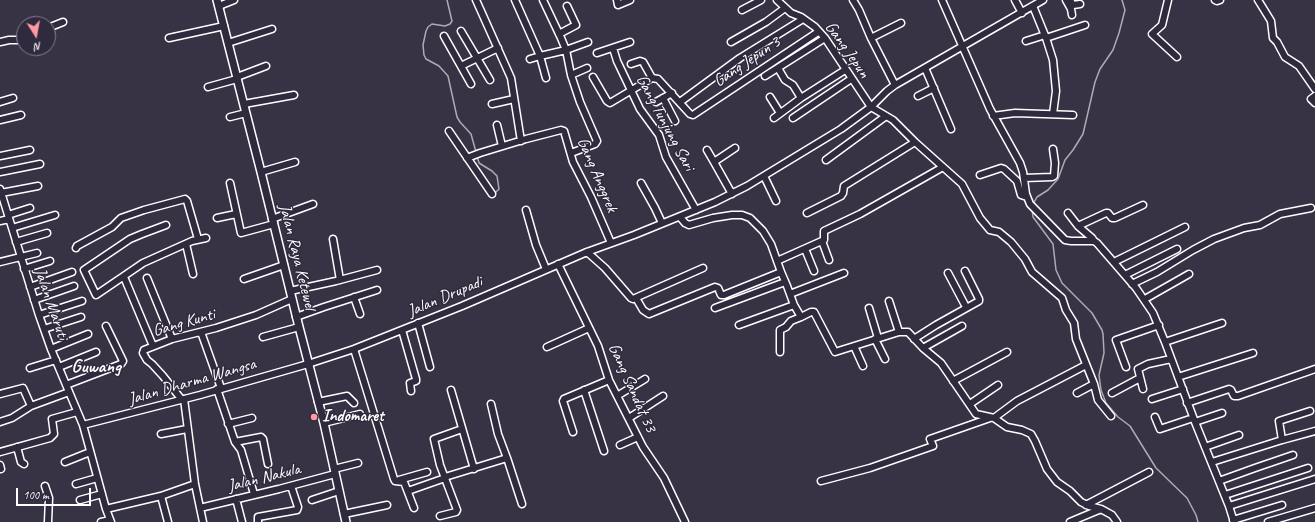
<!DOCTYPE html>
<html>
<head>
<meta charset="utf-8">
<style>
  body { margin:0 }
  #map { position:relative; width:1315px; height:522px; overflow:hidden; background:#373345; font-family:Caveat,sans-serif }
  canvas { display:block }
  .north { position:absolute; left:16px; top:16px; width:40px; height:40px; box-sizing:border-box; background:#2f2a3d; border:1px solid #827f8b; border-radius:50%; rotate:169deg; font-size:11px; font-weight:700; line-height:16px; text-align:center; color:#fff }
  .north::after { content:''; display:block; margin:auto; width:14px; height:18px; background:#ff9aa2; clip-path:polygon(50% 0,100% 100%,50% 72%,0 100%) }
  .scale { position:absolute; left:16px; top:488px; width:75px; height:18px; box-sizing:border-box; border:2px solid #fff; border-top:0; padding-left:5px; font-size:12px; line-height:14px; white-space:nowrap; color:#fff; -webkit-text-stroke:3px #2f2a3d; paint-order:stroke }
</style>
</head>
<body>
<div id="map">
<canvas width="1315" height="522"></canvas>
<div class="north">N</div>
<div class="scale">100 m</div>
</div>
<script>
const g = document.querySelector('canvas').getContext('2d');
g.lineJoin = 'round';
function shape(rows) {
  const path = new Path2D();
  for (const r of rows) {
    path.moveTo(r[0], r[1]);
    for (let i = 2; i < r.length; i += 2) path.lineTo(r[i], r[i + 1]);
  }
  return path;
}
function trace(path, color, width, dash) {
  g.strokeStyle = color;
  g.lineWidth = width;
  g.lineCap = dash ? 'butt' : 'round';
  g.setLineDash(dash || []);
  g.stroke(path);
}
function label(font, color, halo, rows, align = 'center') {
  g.font = font + ' Caveat,sans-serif';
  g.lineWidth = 3;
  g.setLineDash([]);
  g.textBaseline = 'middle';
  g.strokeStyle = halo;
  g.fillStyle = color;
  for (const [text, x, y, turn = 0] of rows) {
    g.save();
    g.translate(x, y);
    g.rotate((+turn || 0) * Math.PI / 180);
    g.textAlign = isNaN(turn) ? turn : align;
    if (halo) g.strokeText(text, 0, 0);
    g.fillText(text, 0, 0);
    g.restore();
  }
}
trace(shape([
  [447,0,452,21,450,24,445,26,432,24,428,27,426,31,423,45,424,55,426,59,439,66,448,76,457,117,460,122,471,134,476,152],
  [477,156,479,163,492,171,497,176,499,189,496,192],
  [1033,204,1037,197,1048,190,1058,179,1065,160,1073,150,1083,134,1095,82,1100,69,1113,50,1119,33,1125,10,1122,0],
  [1032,209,1033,217,1053,244,1056,270,1062,283,1092,313,1102,330,1103,334,1104,353,1099,375,1101,390,1106,403,1118,417,1130,426,1156,468,1187,498,1196,515,1198,522]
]), '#adabb2', 1.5);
const minor = shape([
  [476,0,511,78,521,141],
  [515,0,540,56,546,78],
  [543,0,561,38,566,50,571,75,580,102,597,141,595,144,571,153],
  [617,0,618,5,630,0],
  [777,0,791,13,801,17,815,27,825,38,871,107,893,120,915,142],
  [853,0,859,10,871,38,895,85],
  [942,0,990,109,1020,163,1023,172,1026,194,1030,204,1065,240,1071,241,1094,241,1097,243,1136,288,1153,313,1165,342,1195,422,1229,506,1234,522],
  [1015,0,1022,13],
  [1066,0,1071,9,1072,15],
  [1070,0,1073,5,1080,4],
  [1168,0,1162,25,1152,34,1177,57],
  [1215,0,1217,1,1220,0],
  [1258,0,1271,21,1273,38,1277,42,1285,57,1299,66,1315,89],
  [219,6,234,0],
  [1033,6,1046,38,1053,60,1056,91,1053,114],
  [742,10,761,0],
  [48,28,63,22],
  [461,31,490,80],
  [559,34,576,25,567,6],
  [444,36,471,84],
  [169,38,224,26],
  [871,38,901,23],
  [1046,38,1085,25],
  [1026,41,1045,35],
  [0,42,9,40,17,40,24,38],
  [731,42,766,22,785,8],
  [228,43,272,29],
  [613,48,617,61,640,109,659,135,666,157,696,210],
  [597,53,630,42],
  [530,59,540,56,566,50,588,42],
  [631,64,640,61,643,62,652,78],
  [461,66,498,48],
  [778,68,785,80,793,85,801,98],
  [925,68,951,129],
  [571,75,587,68],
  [765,76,825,38],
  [237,77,266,66],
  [593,77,607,101,610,103,652,78,658,79,690,114,693,115,818,32],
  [208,87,237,79],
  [918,96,934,88],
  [1315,96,1311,99,1315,103],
  [770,97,780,113],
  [663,98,675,121],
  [0,102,13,98],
  [656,102,672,93],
  [680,102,740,58,803,19],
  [244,104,294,95],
  [492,104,514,99],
  [993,116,1015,113,1073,115],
  [230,117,246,113],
  [774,118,801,98,845,70],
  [793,118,851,79],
  [0,120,21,115],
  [497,125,502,146],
  [449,131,492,194],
  [707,150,714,162],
  [0,156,30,150],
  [467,158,480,153,526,139,561,130,564,131,573,162,591,197,611,243],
  [826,160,886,116],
  [0,172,40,164],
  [261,172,295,162],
  [980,175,1001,168,1004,169,1017,181,1021,195,1027,197],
  [764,176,776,201],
  [1024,178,1052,177,1054,176,1055,163,1053,149],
  [230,183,241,233,274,224],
  [641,183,655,208,662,223],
  [0,189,39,315,51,349,83,425,106,509,111,522],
  [1,193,38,186],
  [732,194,714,162,735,148],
  [526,210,536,245,546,269],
  [807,213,841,196,843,193,844,186,915,142,962,184,980,218,990,230,999,232,1011,242,1025,259,1032,272,1062,298,1066,310,1074,323,1076,339,1094,384,1077,393],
  [1068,213,1078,226,1092,238,1094,241],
  [8,215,30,208],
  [680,217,685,223,689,225,713,218,732,215,742,215,750,218,763,231,771,244,781,272,787,286,794,305,801,317,811,312,814,312,835,352,899,332,908,332,923,348,941,363,976,414,994,418,1007,427,1022,430,1031,434,1035,441,1047,469,1057,482,1070,491,1081,502,1089,506,1101,509,1112,515,1117,522],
  [217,218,236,214],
  [272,219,313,204],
  [0,221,9,219],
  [166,225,142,234,130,239,84,270,96,295,143,263,192,241,206,238],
  [1078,226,1106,213,1108,213,1112,218,1115,218,1143,205],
  [12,228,55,215],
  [333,239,340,280],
  [822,241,829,260],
  [16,242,47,233],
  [186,244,193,274],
  [76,248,77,246,112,227,121,218,144,210,185,199,187,201,198,239],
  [805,249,814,271],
  [587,252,605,268,631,298,633,299,703,268],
  [777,261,824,240,824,231,860,214,943,167],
  [0,262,37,253],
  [1114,262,1185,227],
  [558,264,598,346,609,380,643,447,664,478,685,522],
  [24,269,50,261],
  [948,273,966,307],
  [1125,275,1177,249],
  [124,277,153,346],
  [147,278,172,339],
  [244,279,284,265],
  [1132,284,1157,272,1193,250,1214,239,1244,228,1260,225,1280,214,1311,208],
  [30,287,72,272],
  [290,291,336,281,377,270],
  [790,294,844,273],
  [354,297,360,314],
  [636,298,643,310,649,314,715,287,718,288,721,295,724,295,781,272],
  [1145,299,1189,274],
  [34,300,74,286],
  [889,301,899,332],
  [715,308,785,282],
  [869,308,878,338],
  [39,315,82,301],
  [296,317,324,307,377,290],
  [418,323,430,367],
  [739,325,794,305],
  [44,329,81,317],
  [402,330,416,379,416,381,410,383,411,391],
  [201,332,221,388],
  [263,337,299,327],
  [875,339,885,359],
  [914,339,936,325,979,301,979,299,965,271],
  [1165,342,1222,323],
  [854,346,863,366],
  [547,347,589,328],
  [923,348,962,326],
  [51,349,88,334],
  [354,349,394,479,395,481,404,482,414,508],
  [780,352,780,330,786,327,791,321,801,317],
  [59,367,96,352],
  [1126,367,1116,340,1159,325],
  [30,368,56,360],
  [1178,377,1253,353],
  [953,381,1007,352],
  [1094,384,1098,400,1111,416],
  [66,385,121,364,123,361,106,326],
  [217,389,235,442,241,450,254,494],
  [1143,389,1138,369,1148,364,1171,359],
  [451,390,474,469],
  [584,390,604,451],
  [1112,393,1140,378],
  [0,394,23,388,31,406],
  [617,396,645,379],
  [184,399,195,484,203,522],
  [1152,399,1183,389],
  [182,400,163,376,152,364,147,360,143,353,144,350,172,339,216,328,256,315,292,299],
  [318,402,347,396,354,403],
  [1187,403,1229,389,1231,390,1234,396,1238,396,1315,369],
  [491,404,498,434,507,458,522,504],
  [970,404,998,385],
  [1155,417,1160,429,1193,418],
  [629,418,663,396],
  [994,418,1017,401,1086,365],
  [0,422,12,418,31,406,69,392],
  [1195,422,1222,413],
  [324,423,360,414],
  [228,424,252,418],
  [83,425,200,395,308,364,354,349,462,306,587,252,634,235,715,202,747,186,841,129,871,107,887,91,895,85,1043,0],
  [573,432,563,401,564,399,609,380],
  [161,434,187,429],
  [1282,440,1279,421,1310,411],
  [235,442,261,437,263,439,268,464],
  [620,445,638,437],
  [17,447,21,462,24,464],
  [1205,447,1239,435],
  [0,452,50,438,54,434,52,419,77,412],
  [65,462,90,452],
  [1212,462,1282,440,1315,431],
  [0,465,1,469],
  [334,469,358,463],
  [445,477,507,458],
  [399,480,427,472],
  [821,481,870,468,933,446,930,439,990,418],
  [1219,481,1255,468,1293,455],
  [76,484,97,478],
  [45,486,49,498,48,522],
  [408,491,445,478],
  [1225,495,1308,468],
  [161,496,168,522],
  [236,499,242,522],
  [80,500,102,494],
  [312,500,339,491],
  [1086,505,1149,472],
  [1229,506,1315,479],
  [200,508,279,489,335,474],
  [106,509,161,496,195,484],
  [344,514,387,505],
  [440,516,456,512,457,510,440,465,434,439,462,429],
  [1233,520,1282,505],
  [101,522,110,520],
  [258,522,258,517,297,510,298,507,291,486],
  [1070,522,1101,509],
  [1268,522,1315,508]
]);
const major = shape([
  [217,0,261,172,299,327,324,423,346,522]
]);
trace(minor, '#fff', 9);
trace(major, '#fff', 10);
trace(minor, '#2f2a3d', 6);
trace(major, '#2f2a3d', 7);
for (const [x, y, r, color] of [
  [314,417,4,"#ff9aa2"]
]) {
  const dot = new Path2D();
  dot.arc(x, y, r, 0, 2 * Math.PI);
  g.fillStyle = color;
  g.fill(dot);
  trace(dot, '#2f2a3d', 1.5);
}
label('17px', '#fff', '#2f2a3d', [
  ["Gang Jepun",847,50,55],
  ["Gang Jepun 3",747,62,-34],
  ["Gang Tunjung Sari",665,123,62],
  ["Gang Anggrek",597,175,67],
  ["Jalan Raya Ketewel",297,257,76],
  ["Jalan Drupadi",445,297,-23],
  ["Jalan Maruti",51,304,71],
  ["Gang Kunti",184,323,-16],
  ["Jalan Dharma Wangsa",192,382,-16],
  ["Gang Sandat 33",632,388,66],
  ["Jalan Nakula",264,478,-14]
]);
label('bold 17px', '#fff', '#2f2a3d', [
  ["Indomaret",322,417]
], 'left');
label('bold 19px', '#fff', '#2f2a3d', [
  ["Guwang",96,367]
]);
</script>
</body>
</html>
